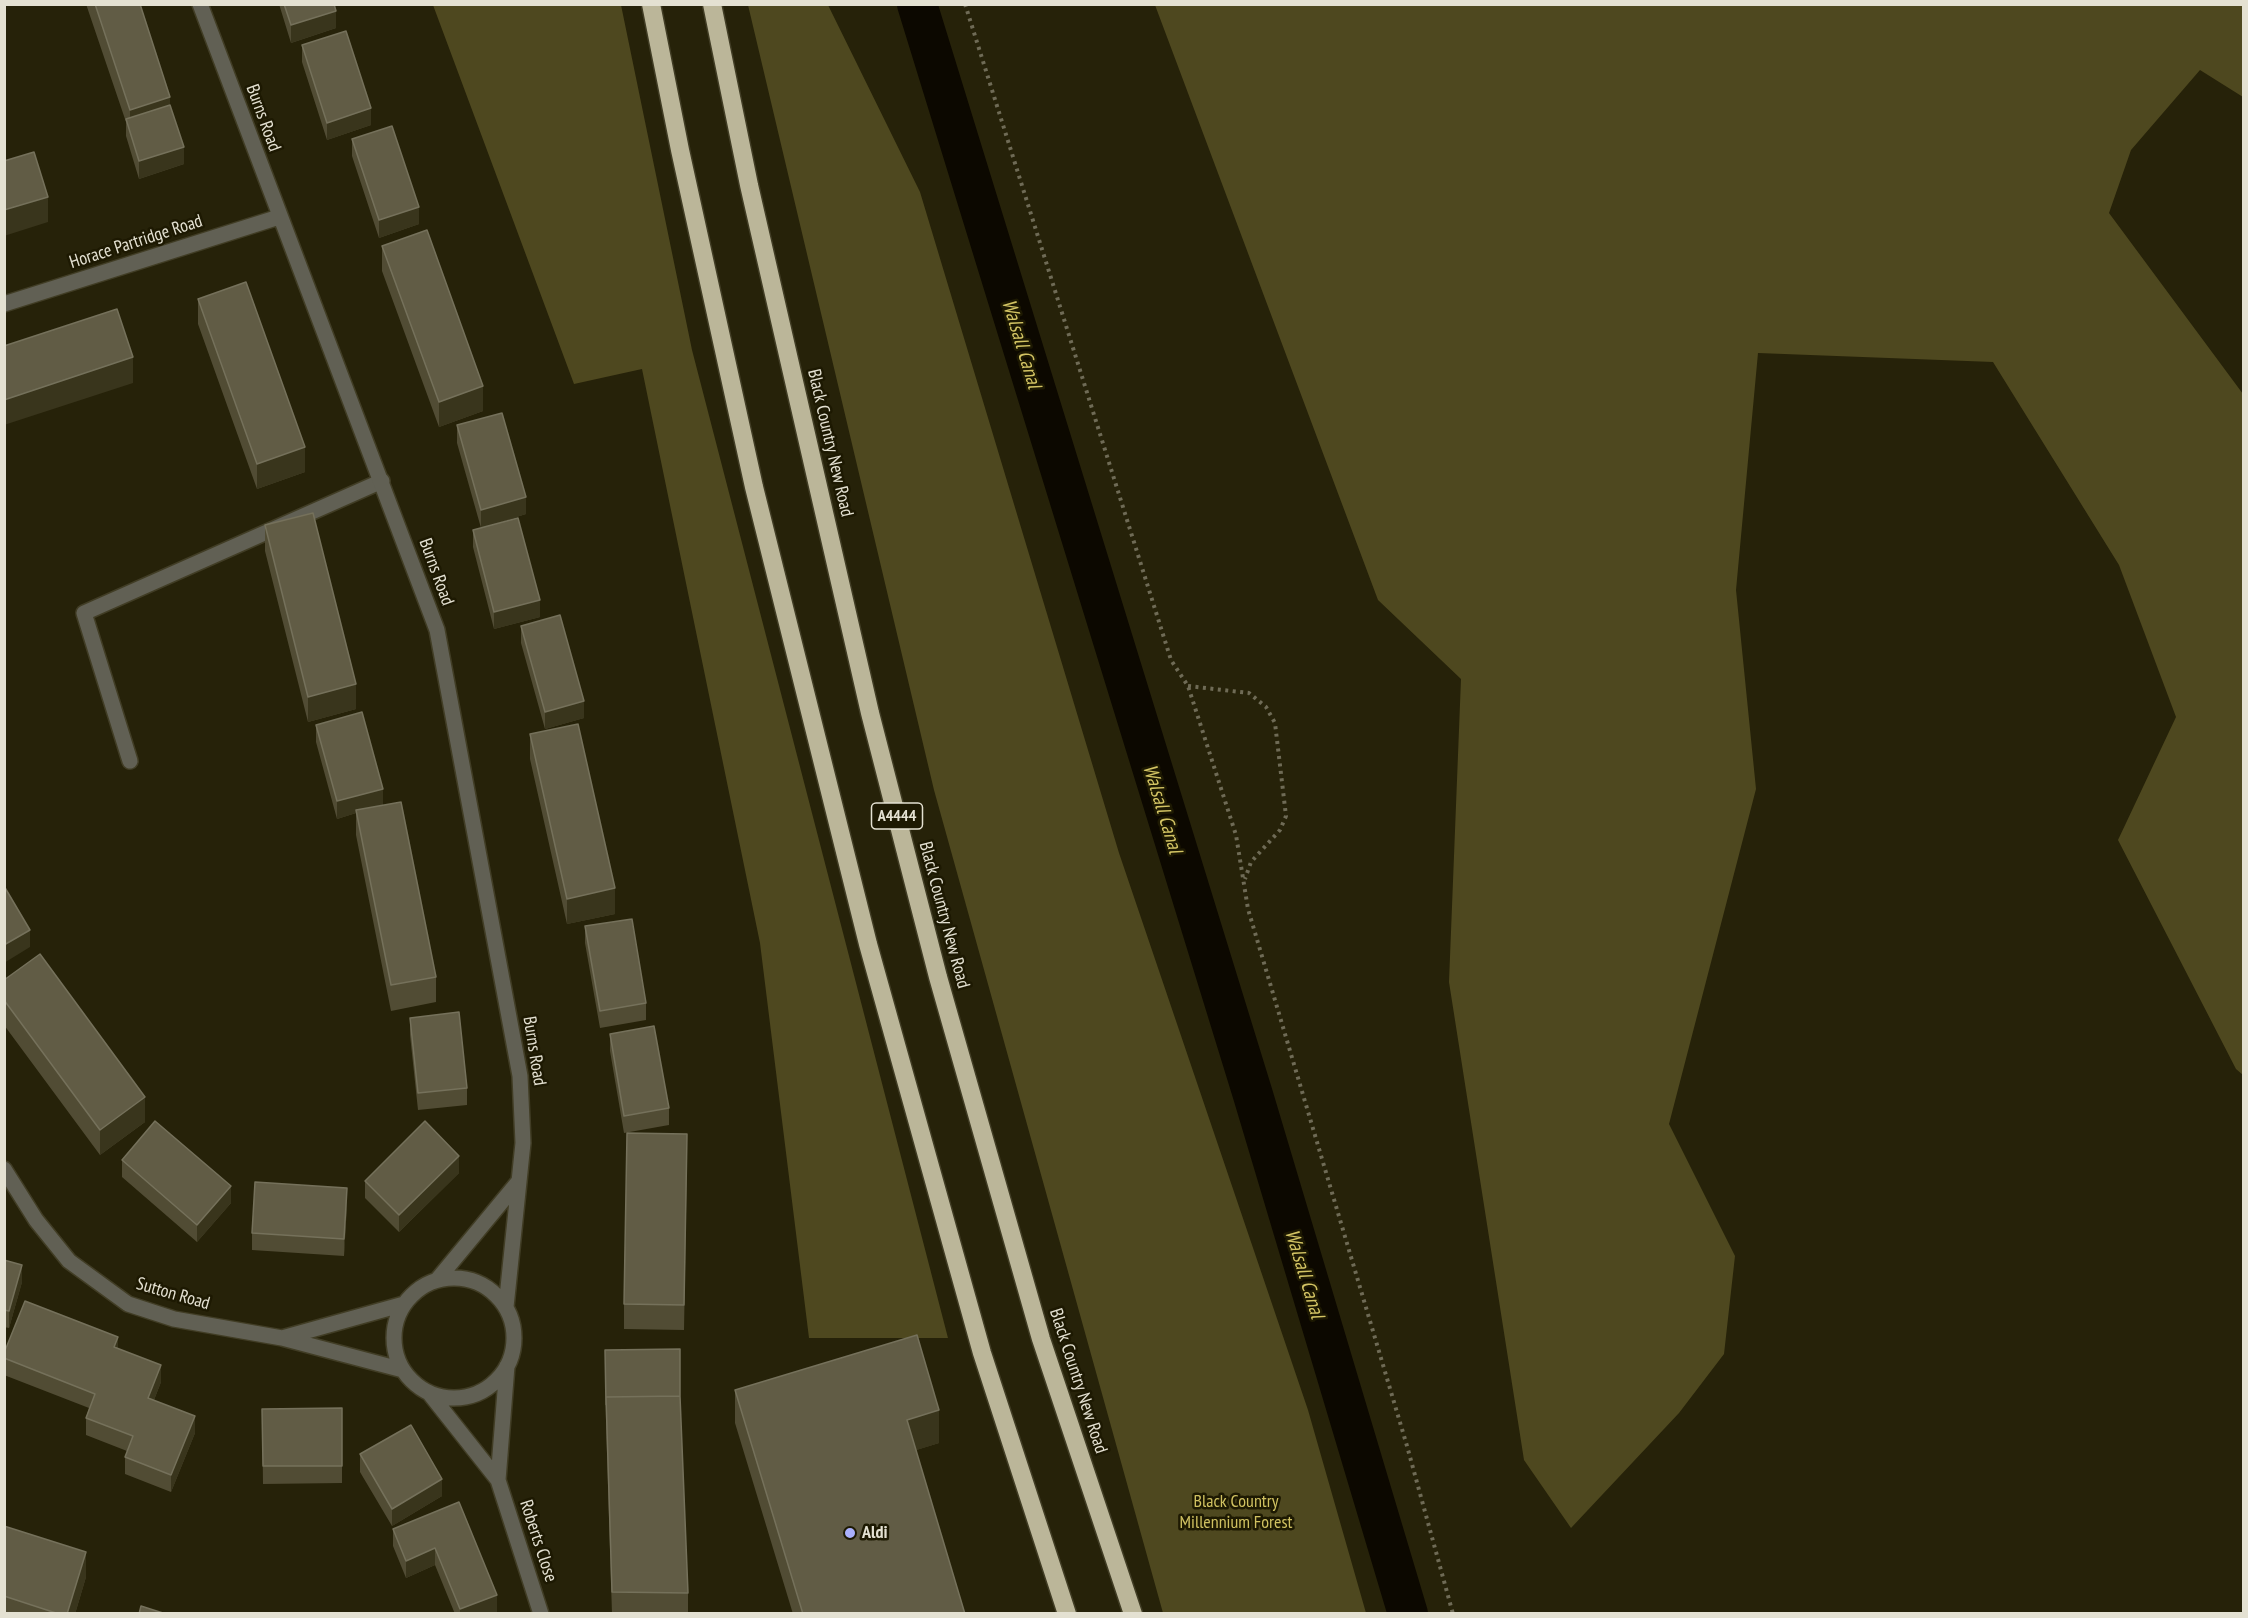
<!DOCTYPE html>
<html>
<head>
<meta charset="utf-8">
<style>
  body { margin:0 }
  #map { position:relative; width:2248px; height:1618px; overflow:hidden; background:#262209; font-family:"PT Sans Narrow",sans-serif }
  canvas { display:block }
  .frame { position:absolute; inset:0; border:6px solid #e4e1d2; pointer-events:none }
</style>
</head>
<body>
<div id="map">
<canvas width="2248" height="1618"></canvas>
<div class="frame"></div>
</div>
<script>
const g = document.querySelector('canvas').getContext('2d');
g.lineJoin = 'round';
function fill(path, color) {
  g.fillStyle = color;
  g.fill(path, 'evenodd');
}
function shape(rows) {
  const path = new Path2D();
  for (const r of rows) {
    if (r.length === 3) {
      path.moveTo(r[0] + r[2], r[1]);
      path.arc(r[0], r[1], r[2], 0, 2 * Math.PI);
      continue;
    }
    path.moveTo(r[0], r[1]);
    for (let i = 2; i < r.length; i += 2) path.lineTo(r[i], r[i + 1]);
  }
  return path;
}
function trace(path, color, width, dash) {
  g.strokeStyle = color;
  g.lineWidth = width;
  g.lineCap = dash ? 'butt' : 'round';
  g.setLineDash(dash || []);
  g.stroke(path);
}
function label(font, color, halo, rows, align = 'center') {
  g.font = font + ' "PT Sans Narrow",sans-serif';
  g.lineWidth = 5;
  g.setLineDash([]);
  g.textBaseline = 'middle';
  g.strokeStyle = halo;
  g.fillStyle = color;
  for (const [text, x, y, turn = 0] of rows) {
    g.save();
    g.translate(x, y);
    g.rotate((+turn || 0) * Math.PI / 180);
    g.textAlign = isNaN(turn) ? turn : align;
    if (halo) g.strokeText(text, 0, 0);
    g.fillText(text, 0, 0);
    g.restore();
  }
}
fill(shape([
  [433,5,621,5,692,350,948,1338,809,1338,760,943,642,369,574,384],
  [748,5,828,5,920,192,1119,853,1308,1410,1366,1613,1163,1613,934,790],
  [1155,5,2243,5,2243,97,2200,70,2131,150,2109,213,2243,394,2243,1075,2236,1069,2118,840,2176,717,2119,565,1993,362,1758,353,1736,590,1756,789,1669,1124,1735,1256,1724,1354,1679,1413,1571,1528,1524,1460,1449,982,1461,679,1378,600]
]), '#4e481f');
trace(shape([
  [917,4,1253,1095,1408,1614]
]), '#0c0800', 40);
const lane = shape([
  [130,761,84,613,382,481]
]);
const street = shape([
  [200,4,437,630,520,1076,523,1143,506,1307],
  [4,304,279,217],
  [4,1169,36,1220,69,1261,128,1304,174,1319,282,1338,403,1370],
  [454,1338,60],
  [437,1280,519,1181],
  [282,1338,404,1304],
  [430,1394,498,1480,541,1614],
  [498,1480,507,1366]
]);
const highway = shape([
  [651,4,680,150,754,487,868,944,982,1353,1067,1614],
  [712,4,749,185,870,713,938,977,1041,1339,1133,1614]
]);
trace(lane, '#413d25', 18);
trace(street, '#413d25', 18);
trace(highway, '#413d25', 21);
trace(shape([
  [965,4,1171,660,1188,686,1236,835,1248,909,1407,1446,1453,1614],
  [1188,686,1249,693,1266,707,1275,723,1286,816,1280,830,1251,862,1245,879]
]), '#6f6b56', 4, [3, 4.5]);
trace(lane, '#616054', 15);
trace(street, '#616054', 15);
trace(highway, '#bbb699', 18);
fill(shape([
  [86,4,140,4,170,105,184,164,139,179,126,136,126,122],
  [279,4,334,4,336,28,291,43],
  [302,45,371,125,327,140,302,62],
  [352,139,419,224,379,238,352,156],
  [382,246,483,411,439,427,382,271],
  [198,299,305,472,257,489,198,324],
  [457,425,526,514,481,528,457,443],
  [265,525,356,709,308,722,265,551],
  [473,530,540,617,494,629,473,547],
  [521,626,584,718,545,729,521,643],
  [316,725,383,805,436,977,436,1002,391,1011,356,835,356,813,337,819,316,742],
  [530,734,615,914,567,924,530,759],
  [585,926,646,1003,646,1020,600,1028,585,943],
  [4,980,145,1122,100,1155,4,1025],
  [410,1018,467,1088,467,1105,418,1110,410,1035],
  [610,1034,669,1108,669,1125,624,1133,610,1051],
  [687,1159,684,1330,624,1329,624,1304],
  [122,1160,231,1203,197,1242,122,1177],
  [459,1173,399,1232,365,1198,365,1181],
  [347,1205,344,1256,252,1250,252,1233],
  [4,1260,22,1282,9,1328,4,1327],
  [118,1348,161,1382,154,1400,195,1433,171,1492,125,1474,125,1457,127,1451,86,1435,86,1418,89,1408,4,1375,4,1353],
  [605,1350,680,1396,688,1593,688,1614,612,1614,606,1422],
  [735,1390,939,1443,916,1450,965,1614,793,1614,735,1423],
  [342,1408,342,1483,263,1484,262,1409],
  [360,1454,442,1496,392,1526,360,1472],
  [459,1502,497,1612,493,1614,455,1614,435,1565,406,1578,393,1546,393,1529],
  [4,1526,86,1577,75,1614,4,1614]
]), '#514c34');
fill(shape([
  [336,11,336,28,291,43,291,25],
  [170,97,170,122,130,135,130,110],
  [371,108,371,125,327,140,327,123],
  [184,147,184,164,139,179,139,161],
  [48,197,48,222,4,236,4,210],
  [419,207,419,224,379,238,379,220],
  [133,357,133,383,4,425,4,400],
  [483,386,483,411,439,427,439,402],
  [305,447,305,472,257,489,257,464],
  [526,497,526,514,481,528,481,510],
  [540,600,540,617,494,629,494,612],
  [356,684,356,709,308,722,308,697],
  [584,701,584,718,545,729,545,712],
  [383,789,383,806,356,810,356,813,337,819,337,801],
  [615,888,615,914,567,924,567,899],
  [30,930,30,947,4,963,4,945],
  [145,1097,145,1122,100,1155,100,1130],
  [459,1156,459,1173,399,1232,399,1215],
  [231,1186,231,1203,197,1242,197,1225],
  [347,1188,347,1205,344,1256,344,1239],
  [22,1265,22,1282,9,1328,9,1311],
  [118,1337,118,1354,114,1347],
  [161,1365,161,1382,148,1415,148,1398],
  [939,1410,939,1443,907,1453,907,1420],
  [195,1416,195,1433,171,1492,171,1475],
  [442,1479,442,1496,392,1526,392,1509],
  [435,1548,435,1565,406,1578,406,1561],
  [86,1552,86,1577,75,1614,67,1614],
  [497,1595,497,1612,493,1614,460,1614,460,1609]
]), '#39351c');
const building = shape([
  [95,4,140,4,170,97,130,110,95,4],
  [284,4,334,4,336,11,291,25,284,4],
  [346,31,371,108,327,123,302,45,346,31],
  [170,105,184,147,139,161,126,119,170,105],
  [392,126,419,207,379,220,352,139,392,126],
  [34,152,48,197,4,210,4,161,34,152],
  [427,230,483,386,439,402,382,246,427,230],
  [246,282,305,447,257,464,198,299,246,282],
  [117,309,133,357,4,400,4,346,117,309],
  [502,413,526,497,481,510,457,425,502,413],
  [313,513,356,684,308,697,265,525,313,513],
  [518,518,540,600,494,612,473,530,518,518],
  [560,615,584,701,545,712,521,626,560,615],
  [362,712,383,789,337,801,316,725,362,712],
  [578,724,615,888,567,899,530,734,578,724],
  [401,802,436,977,391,985,356,810,401,802],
  [4,886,30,930,4,945,4,886],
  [632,919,646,1003,600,1011,585,926,632,919],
  [40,954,145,1097,100,1130,4,1000,4,980,40,954],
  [459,1012,467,1088,418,1093,410,1018,459,1012],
  [654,1026,669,1108,624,1116,610,1034,654,1026],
  [155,1121,231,1186,197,1225,122,1160,155,1121],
  [425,1121,459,1156,399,1215,365,1181,425,1121],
  [627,1133,687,1134,684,1305,624,1304,627,1133],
  [255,1182,347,1188,344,1239,252,1233,255,1182],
  [4,1260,22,1265,9,1311,4,1310,4,1260],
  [25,1301,118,1337,114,1347,161,1365,148,1398,195,1416,171,1475,125,1457,133,1436,86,1418,95,1394,4,1358,4,1353,25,1301],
  [917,1335,939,1410,907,1420,965,1614,803,1614,735,1390,917,1335],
  [680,1349,680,1396,606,1397,606,1405,605,1350,680,1349],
  [680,1396,688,1593,612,1592,606,1397,680,1396],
  [342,1408,342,1466,263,1466,262,1409,342,1408],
  [411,1425,442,1479,392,1509,360,1454,411,1425],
  [459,1502,497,1595,460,1609,435,1548,406,1561,393,1529,459,1502],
  [4,1526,86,1552,67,1614,59,1614,4,1596,4,1526],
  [141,1606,166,1614,139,1614,141,1606]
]);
fill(building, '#615c45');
trace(building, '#75715b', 1.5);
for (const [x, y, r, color] of [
  [850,1533,6,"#aab0fb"]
]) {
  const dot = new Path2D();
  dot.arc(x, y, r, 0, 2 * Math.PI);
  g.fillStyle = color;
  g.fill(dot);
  trace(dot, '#1d1902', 2);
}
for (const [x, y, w] of [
  [897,816,51]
]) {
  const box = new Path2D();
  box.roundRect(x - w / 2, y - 13, w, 26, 4.5);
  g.fillStyle = '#1d1902';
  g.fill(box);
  trace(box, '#e4e1d2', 1.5);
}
label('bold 16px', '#e4e1d2', null, [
  ["A4444",897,816]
]);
label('18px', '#e4e1d2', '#1d1902', [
  ["Burns Road",263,118,70],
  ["Horace Partridge Road",136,242,-18],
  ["Black Country New Road",830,443,77],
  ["Burns Road",436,572,70],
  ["Black Country New Road",944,915,75],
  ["Burns Road",534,1051,81],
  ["Sutton Road",173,1294,16],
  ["Black Country New Road",1078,1381,72],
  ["Roberts Close",538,1541,72]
]);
label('18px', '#d0c161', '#1d1902', [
  ["Black Country",1236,1502],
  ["Millennium Forest",1236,1523]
]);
label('bold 18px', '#e4e1d2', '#1d1902', [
  ["Aldi",862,1533]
], 'left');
label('italic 20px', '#d3c464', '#1d1902', [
  ["Walsall Canal",1021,344,73],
  ["Walsall Canal",1162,809,73],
  ["Walsall Canal",1304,1274,73]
]);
</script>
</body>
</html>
